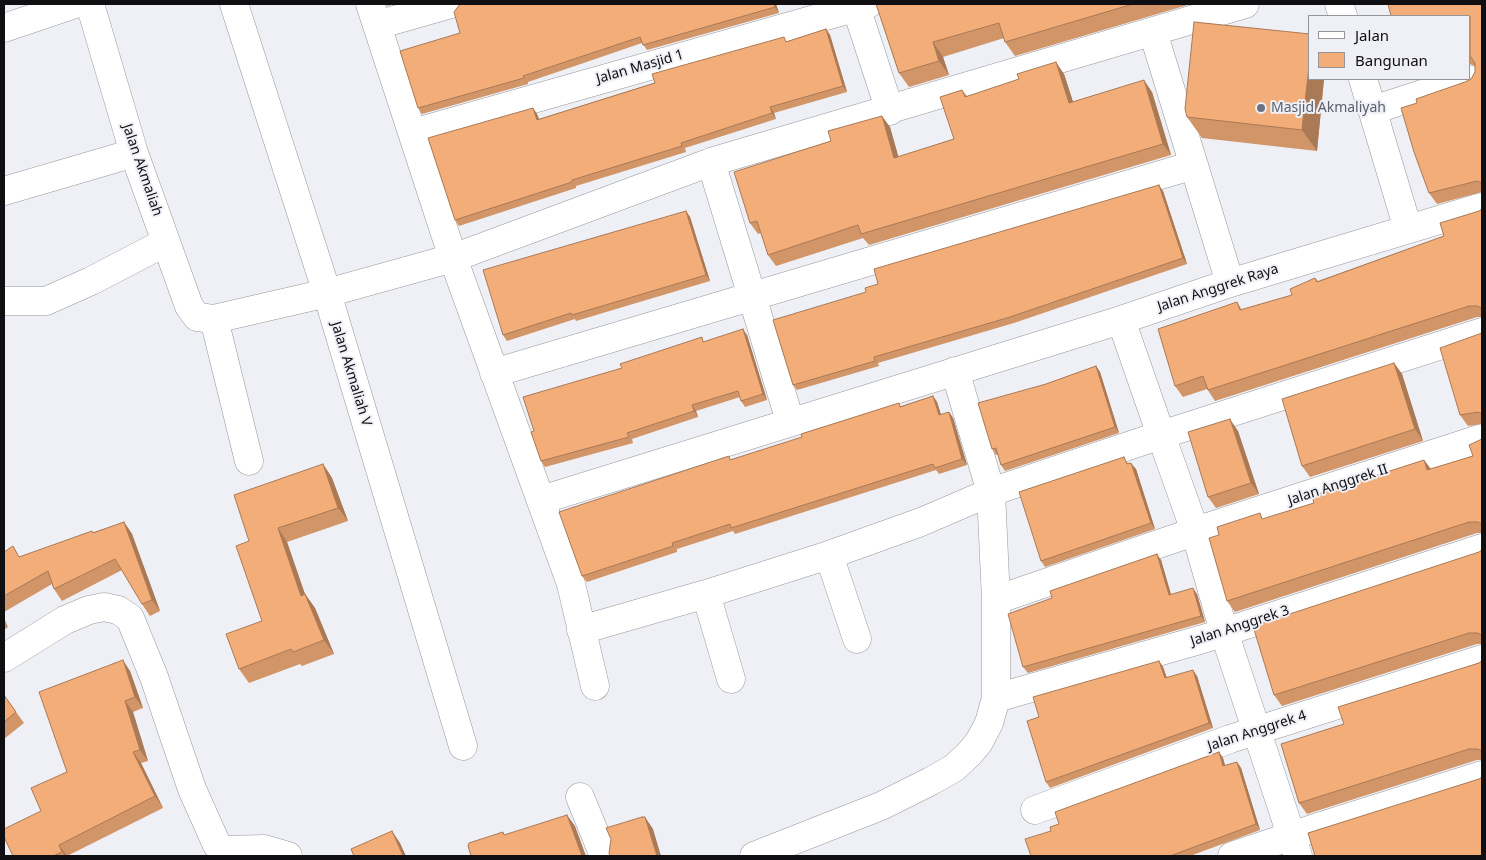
<!DOCTYPE html>
<html>
<head>
<meta charset="utf-8">
<style>
  body { margin:0 }
  #map { position:relative; width:1486px; height:860px; overflow:hidden; background:#efeff6; font-family:"Noto Sans",sans-serif }
  canvas { display:block }
  .frame { position:absolute; inset:0; border:5px solid #0f0f11; pointer-events:none }
  .legend { position:absolute; left:1308px; top:15px; width:162px; height:65px; box-sizing:border-box; background:#efeff6; border:1px solid #95959a; margin:0; padding:6px 9px; list-style:none; font-size:15px; color:#0f0f11 }
  .legend li { display:flex; align-items:center; gap:10px; height:25px }
  .legend b { width:25px; border:1px solid #95959a }
</style>
</head>
<body>
<div id="map">
<canvas width="1486" height="860"></canvas>
<div class="frame"></div>
<ul class="legend">
<li><b style="height:6px;background:#fff"></b>Jalan</li>
<li><b style="height:14px;background:#f3ad79"></b>Bangunan</li>
</ul>
</div>
<script>
const g = document.querySelector('canvas').getContext('2d');
g.lineJoin = 'round';
function shape(rows) {
  const path = new Path2D();
  for (const r of rows) {
    path.moveTo(r[0], r[1]);
    for (let i = 2; i < r.length; i += 2) path.lineTo(r[i], r[i + 1]);
  }
  return path;
}
function trace(path, color, width, dash) {
  g.strokeStyle = color;
  g.lineWidth = width;
  g.lineCap = dash ? 'butt' : 'round';
  g.setLineDash(dash || []);
  g.stroke(path);
}
function fill(path, color) {
  g.fillStyle = color;
  g.fill(path, 'evenodd');
}
function label(font, color, halo, rows, align = 'center') {
  g.font = font + ' "Noto Sans",sans-serif';
  g.lineWidth = 4;
  g.setLineDash([]);
  g.textBaseline = 'middle';
  g.strokeStyle = halo;
  g.fillStyle = color;
  for (const [text, x, y, turn = 0] of rows) {
    g.save();
    g.translate(x, y);
    g.rotate((+turn || 0) * Math.PI / 180);
    g.textAlign = isNaN(turn) ? turn : align;
    if (halo) g.strokeText(text, 0, 0);
    g.fillText(text, 0, 0);
    g.restore();
  }
}
const minor = shape([
  [90,4,134,153,189,306,197,317,214,319,327,293,453,258,711,162,1245,4],
  [234,4,327,293,463,746],
  [370,4,453,258,571,584,595,686],
  [855,4,890,111],
  [1339,4,1343,16],
  [377,25,451,4],
  [4,28,75,4],
  [1153,32,1230,283],
  [1363,79,1408,229],
  [1373,110,1468,79],
  [413,133,868,4],
  [711,162,790,421],
  [4,191,134,153],
  [4,301,46,301,91,281,166,242],
  [214,319,249,461],
  [1121,320,1161,435,1482,332],
  [494,373,1194,165],
  [541,500,1121,320,1230,283,1482,207],
  [829,555,857,639],
  [706,594,731,679],
  [996,600,1208,527,1482,438],
  [581,630,706,594,829,555,921,522,991,492,1161,435,1195,531,1224,632,1298,856],
  [4,658,65,620,89,610,104,607,118,610,130,618,154,677,192,789,217,845,225,850,264,849,288,856],
  [996,698,1203,639,1482,548],
  [580,797,604,856],
  [1035,810,1230,739,1482,659],
  [754,856,881,806,931,781,954,768,969,754,979,742,989,723,996,698,996,600,991,492,955,371],
  [1232,856,1318,827,1482,775]
]);
trace(minor, '#97989e', 29);
trace(minor, '#fff', 28);
fill(shape([
  [386,4,395,4,387,6],
  [460,4,776,4,779,13,647,50,642,43,528,82,528,84,422,114,418,108,460,33],
  [876,4,1191,4,1015,56,1005,42,1004,38,943,57,949,75,909,87,899,73],
  [1482,4,1482,192,1437,204,1429,193,1417,103,1465,82,1471,79,1475,72,1475,66,1470,64,1470,16],
  [826,29,830,35,847,92,774,113,776,119,685,148,686,152,576,186,576,188,459,226,455,220,533,108,537,114,539,119],
  [1064,74,1073,102,1152,92,1171,155,869,245,863,238,776,266,768,255,761,233,758,234,750,223,890,127,898,157,954,139,962,90,967,96],
  [1310,79,1324,79,1317,151,1202,138,1187,117],
  [1163,191,1187,264,1014,323,878,363,879,366,797,390,793,385,866,292,878,284],
  [1482,209,1482,317,1477,317,1215,401,1207,389,1183,397,1175,386,1237,302,1242,310,1292,295,1315,278,1318,281,1444,236],
  [686,211,690,217,710,281,576,321,575,319,507,341,503,335],
  [1482,333,1482,424,1468,426,1460,415],
  [747,335,767,400,745,407,741,401,740,397,696,411,698,417,632,439,633,443,545,467,541,461,534,431,622,368,705,341],
  [1394,363,1402,374,1423,441,1310,477,1302,466],
  [1096,366,1100,372,1119,433,1005,471,1001,465,998,455,996,455,992,449,1046,384],
  [933,396,937,402,941,415,949,412,953,418,967,465,939,474,936,470,735,534,733,531,677,549,677,552,587,582,582,576,732,460],
  [1238,431,1259,494,1216,508,1208,497],
  [1482,439,1482,533,1477,533,1235,612,1227,601,1219,535,1264,519,1314,503,1424,460,1431,469,1473,456],
  [1128,462,1129,464,1136,469,1155,529,1045,567,1041,561],
  [323,464,332,478,348,521,287,542,305,594,315,608,334,654,302,666,300,664,249,683,239,669,262,621,249,541],
  [124,522,132,534,160,611,150,616,142,604,122,570,62,601,54,589,52,584,4,612,4,552,20,557],
  [1482,550,1482,644,1477,644,1282,706,1274,695],
  [1161,560,1171,595,1197,594,1205,622,1028,673,1023,667],
  [4,618,8,627,4,630],
  [1159,661,1163,667,1167,678,1197,676,1213,728,1050,788,1046,782,1039,717],
  [1482,661,1482,760,1477,760,1307,814,1299,803,1344,724],
  [130,671,143,708,133,712,148,761,141,763,163,808,67,856,13,856],
  [4,695,24,723,4,739],
  [1219,752,1223,758,1225,766,1237,762,1241,768,1260,830,1190,856,1031,856,1051,831,1059,824]
]), '#d19568');
fill(shape([
  [774,4,776,4,779,13,775,7],
  [826,29,830,35,847,92,843,86],
  [933,42,943,57,949,75,939,61],
  [1310,57,1310,79,1324,79,1317,151,1302,130],
  [1056,62,1064,74,1077,114,1069,103],
  [1144,80,1152,92,1171,155,1163,144],
  [770,107,774,113,776,119,772,113],
  [533,108,537,114,541,125,537,120],
  [882,116,890,127,902,169,894,158],
  [1159,185,1163,191,1187,264,1183,258],
  [686,211,690,217,710,281,706,275],
  [743,329,747,335,767,400,763,394],
  [1394,363,1402,374,1423,441,1415,429],
  [1096,366,1100,372,1119,433,1115,427],
  [933,396,937,402,943,421,939,415],
  [692,405,696,411,698,417,694,411],
  [949,412,953,418,967,465,962,459],
  [1230,419,1238,431,1259,494,1251,483],
  [1424,460,1432,471,1427,470],
  [1131,463,1136,469,1155,529,1151,523],
  [323,464,332,478,348,521,338,508],
  [124,522,132,534,160,611,152,600],
  [278,528,287,542,310,609,301,596],
  [1157,554,1161,560,1173,601,1169,595],
  [1193,588,1197,594,1205,622,1201,616],
  [305,594,315,608,334,654,324,640],
  [123,660,130,671,143,708,135,697],
  [1159,661,1163,667,1169,684,1165,678],
  [1193,670,1197,676,1213,728,1209,723],
  [125,701,133,712,148,761,140,750],
  [133,752,141,763,163,808,155,796],
  [1219,752,1223,758,1227,772,1223,766],
  [1237,762,1241,768,1260,830,1256,824],
  [567,815,575,826,586,856,582,856],
  [645,817,653,829,661,856,657,856],
  [392,831,400,843,406,856,403,856],
  [59,845,67,856,65,856]
]), '#aa7955');
const building = shape([
  [460,4,774,4,775,7,643,45,640,37,523,76,524,78,418,108,400,51,460,33,454,12,460,4],
  [876,4,1133,4,1005,42,999,23,933,42,939,61,899,73,876,4],
  [1388,4,1482,4,1482,183,1477,181,1429,193,1414,152,1401,108,1417,103,1416,99,1465,82,1471,79,1475,72,1475,63,1470,56,1470,16,1391,16,1388,4],
  [1194,22,1310,34,1310,57,1302,130,1187,117,1185,109,1194,22],
  [826,29,843,86,770,107,772,113,681,143,682,146,572,180,572,182,455,220,428,138,533,108,537,120,655,83,652,74,784,37,786,42,826,29],
  [1056,62,1069,103,1144,80,1163,144,861,234,858,225,768,255,757,221,750,223,734,172,831,141,828,131,882,116,894,158,954,139,940,97,962,90,965,97,1019,79,1017,74,1056,62],
  [1159,185,1183,258,1010,317,874,357,875,361,793,385,773,320,866,292,865,288,878,284,874,269,1159,185],
  [1482,209,1482,308,1477,306,1469,306,1208,390,1203,376,1175,386,1158,329,1237,302,1240,310,1292,295,1290,289,1315,278,1317,282,1444,236,1440,223,1479,211,1482,209],
  [686,211,706,275,572,315,571,313,503,335,483,270,686,211],
  [743,329,763,394,741,401,738,391,692,405,694,411,627,433,629,437,541,461,531,432,534,431,523,397,622,368,620,364,702,337,703,342,743,329],
  [1482,333,1482,414,1478,412,1460,415,1440,348,1482,333],
  [1394,363,1415,429,1302,466,1282,399,1394,363],
  [1096,366,1115,427,1001,465,996,448,992,449,978,403,1046,384,1096,366],
  [933,396,939,415,949,412,962,459,935,468,933,464,731,528,730,524,672,543,673,546,582,576,559,512,729,456,730,460,802,437,801,434,899,403,900,407,933,396],
  [1230,419,1251,483,1208,497,1188,432,1230,419],
  [1482,439,1482,524,1478,522,1469,522,1227,601,1209,538,1219,535,1217,527,1260,513,1262,519,1314,503,1312,496,1424,460,1427,470,1473,456,1469,445,1482,439],
  [1124,457,1127,464,1131,463,1151,523,1041,561,1019,492,1124,457],
  [323,464,338,508,278,528,301,596,305,594,324,640,293,652,291,649,239,669,226,634,262,621,236,546,249,541,234,495,323,464],
  [124,522,152,600,142,604,115,559,54,589,48,571,4,596,4,552,13,546,19,557,92,531,93,533,124,522],
  [1482,550,1482,635,1478,633,1469,633,1274,695,1253,626,1479,552,1482,550],
  [1157,554,1169,595,1193,588,1201,616,1023,667,1008,614,1052,598,1050,591,1157,554],
  [123,660,135,697,125,701,140,750,133,752,155,796,59,845,62,852,53,856,13,856,4,837,4,829,41,811,31,788,67,772,39,692,123,660],
  [1159,661,1165,678,1193,670,1209,723,1046,782,1027,721,1039,717,1033,697,1159,661],
  [1482,661,1482,751,1478,749,1469,749,1299,803,1281,744,1344,724,1338,707,1479,663,1482,661],
  [4,695,16,712,4,722,4,695],
  [1219,752,1223,766,1237,762,1256,824,1170,856,1031,856,1025,839,1051,831,1050,827,1059,824,1055,812,1219,752],
  [1482,777,1482,856,1315,856,1308,833,1479,779,1482,777],
  [567,815,582,856,471,856,468,846,469,843,503,832,504,835,567,815],
  [642,817,645,817,657,856,610,856,609,853,611,839,606,828,642,817],
  [392,831,403,856,354,856,351,849,392,831]
]);
fill(building, '#f3ad79');
trace(building, '#aa7955', 1);
for (const [x, y, r, color] of [
  [1261,108,5,"#6b7280"]
]) {
  const dot = new Path2D();
  dot.arc(x, y, r, 0, 2 * Math.PI);
  g.fillStyle = color;
  g.fill(dot);
  trace(dot, '#efeff6', 2);
}
label('14px', '#0f0f11', '#efeff6', [
  ["Jalan Masjid 1",640,67,-16],
  ["Jalan Akmaliah",142,170,71],
  ["Jalan Anggrek Raya",1218,288,-18],
  ["Jalan Akmaliah V",351,374,73],
  ["Jalan Anggrek II",1338,485,-18],
  ["Jalan Anggrek 3",1240,626,-18],
  ["Jalan Anggrek 4",1257,731,-18]
]);
label('14px', '#5b616d', '#efeff6', [
  ["Masjid Akmaliyah",1271,108]
], 'left');
</script>
</body>
</html>
